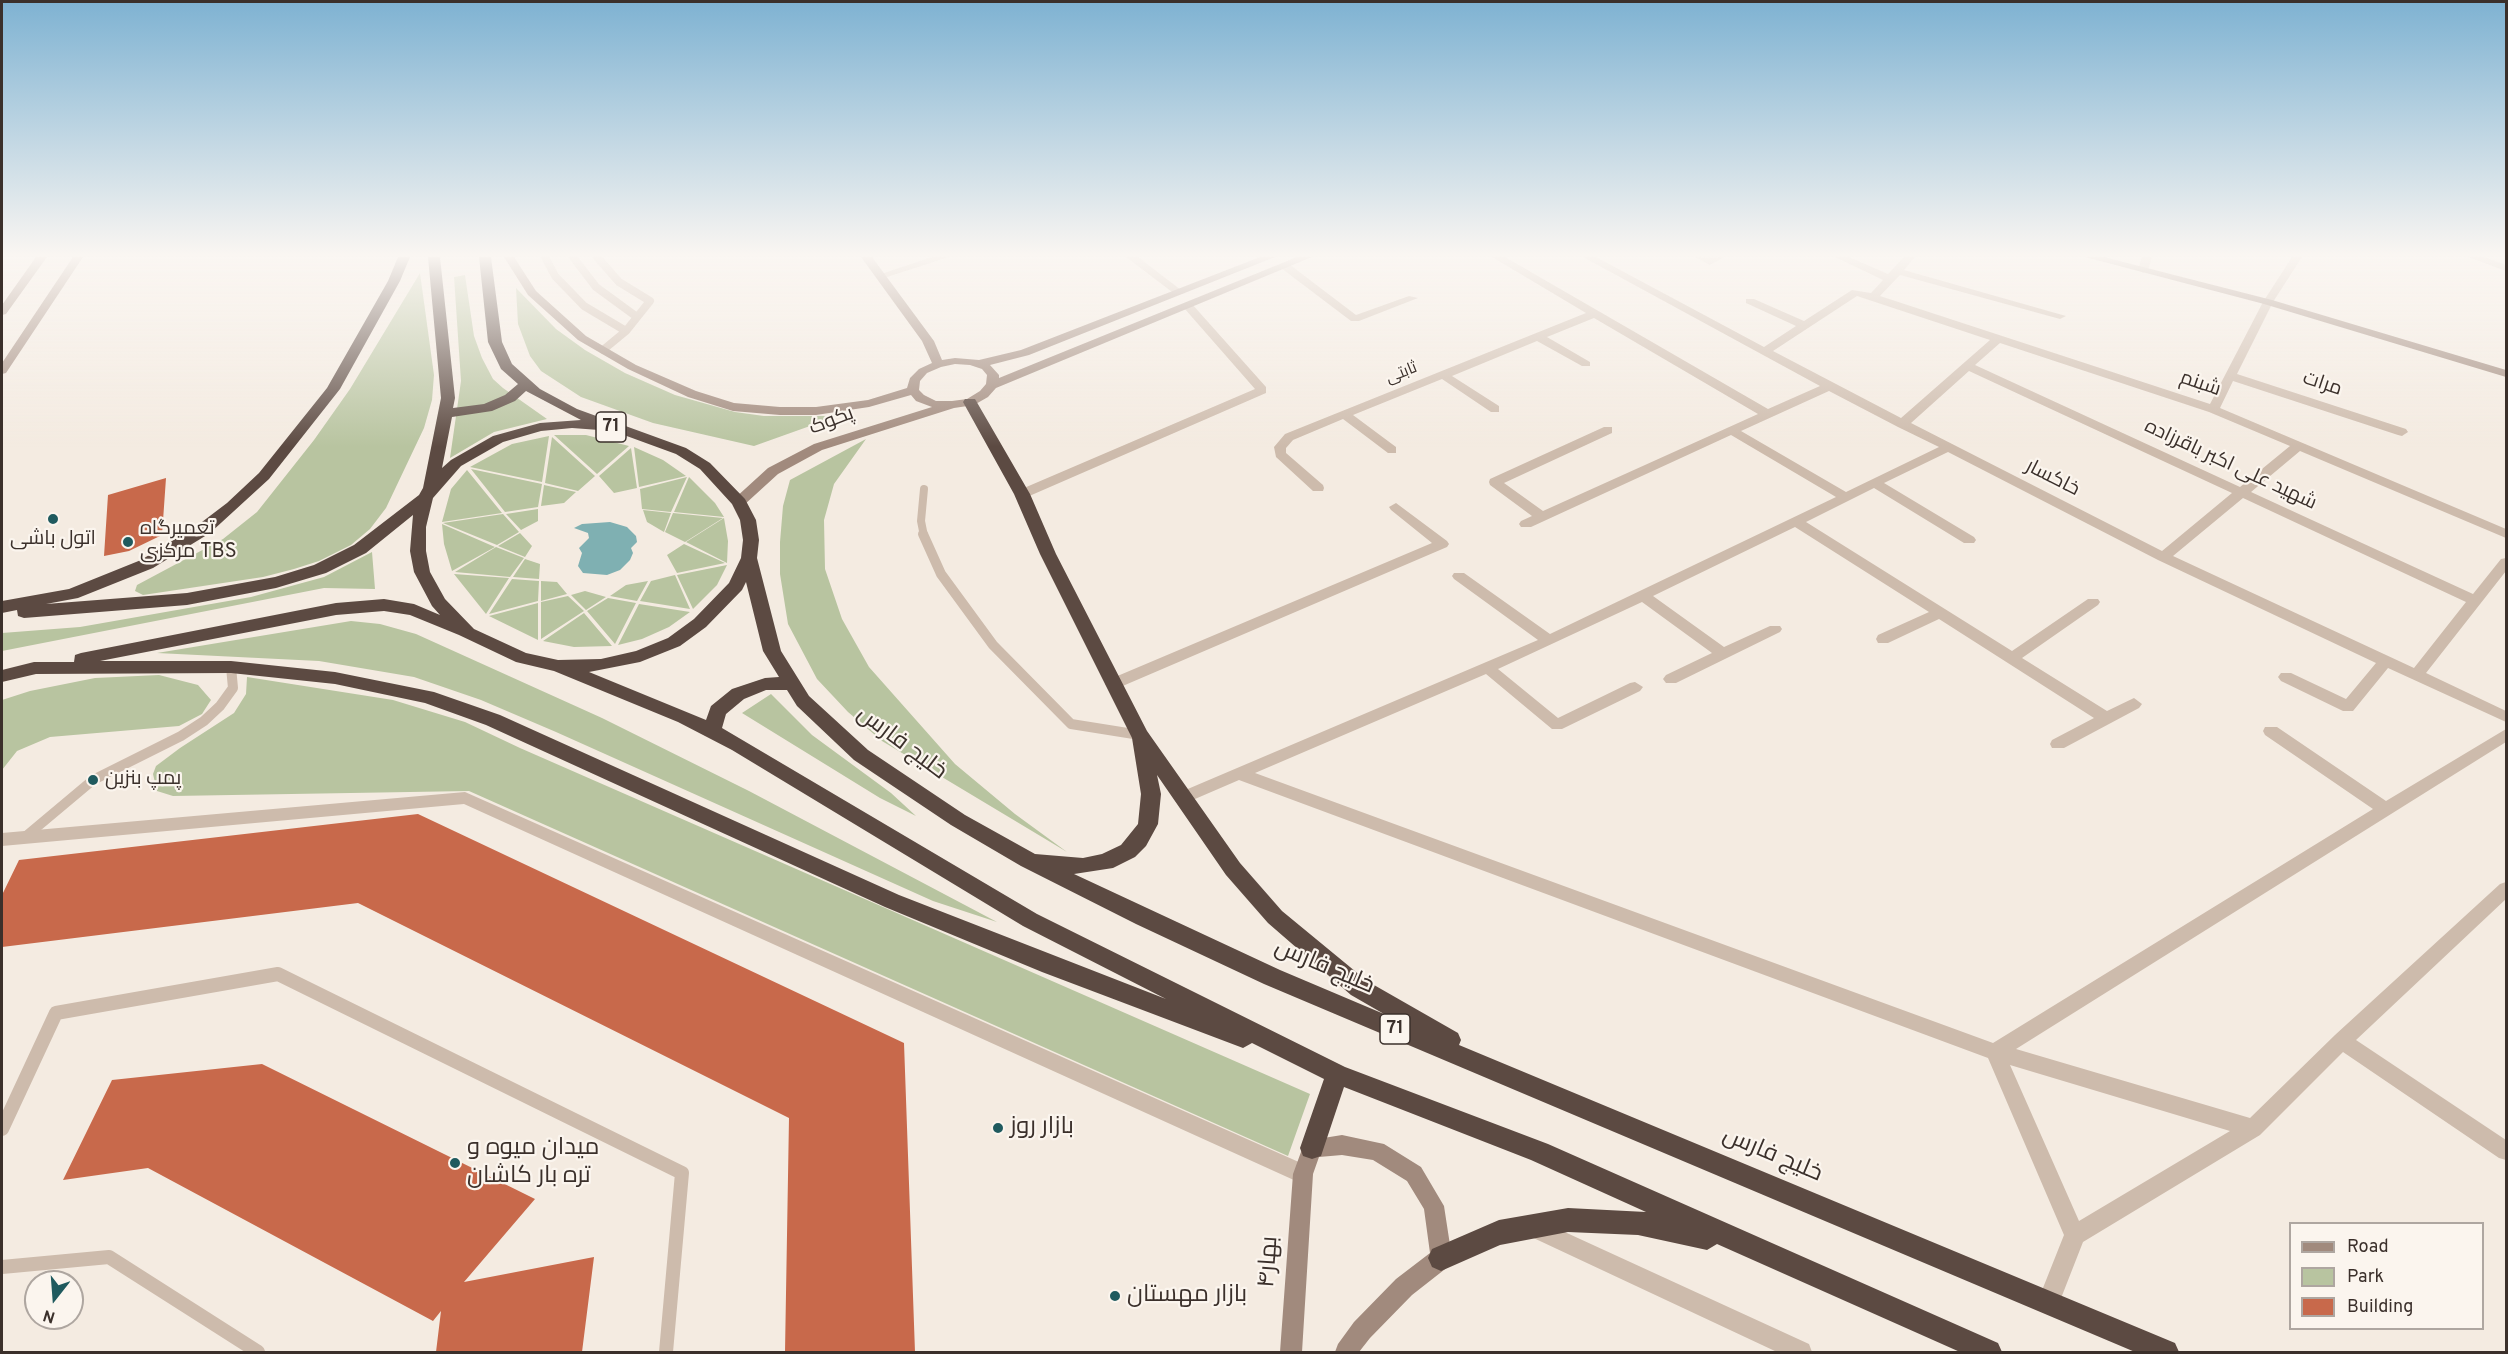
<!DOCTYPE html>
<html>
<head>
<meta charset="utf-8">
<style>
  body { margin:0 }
  #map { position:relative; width:2508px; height:1354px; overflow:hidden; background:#f4ebe1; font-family:Overpass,sans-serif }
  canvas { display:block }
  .frame { position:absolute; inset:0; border:3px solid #3b302b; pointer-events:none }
  .legend { position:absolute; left:2289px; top:1222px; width:195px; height:108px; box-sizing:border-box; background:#fbf5ee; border:2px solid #aea6a0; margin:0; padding:8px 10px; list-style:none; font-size:18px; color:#3b302b }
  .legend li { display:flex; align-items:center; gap:12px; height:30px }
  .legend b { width:30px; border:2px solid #aea6a0 }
  .north { position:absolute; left:24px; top:1270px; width:60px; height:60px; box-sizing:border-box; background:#fbf5ee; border:2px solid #aea6a0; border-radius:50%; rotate:197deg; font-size:16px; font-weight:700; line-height:24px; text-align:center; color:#3b302b }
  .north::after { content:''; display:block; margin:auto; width:21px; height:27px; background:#1f5a5e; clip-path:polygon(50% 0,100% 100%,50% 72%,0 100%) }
</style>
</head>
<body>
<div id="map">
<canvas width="2508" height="1354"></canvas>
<div class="frame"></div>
<ul class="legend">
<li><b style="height:8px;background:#a18a7d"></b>Road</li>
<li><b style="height:16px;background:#b8c4a0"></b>Park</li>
<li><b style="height:16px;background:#c8694b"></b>Building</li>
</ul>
<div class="north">N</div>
</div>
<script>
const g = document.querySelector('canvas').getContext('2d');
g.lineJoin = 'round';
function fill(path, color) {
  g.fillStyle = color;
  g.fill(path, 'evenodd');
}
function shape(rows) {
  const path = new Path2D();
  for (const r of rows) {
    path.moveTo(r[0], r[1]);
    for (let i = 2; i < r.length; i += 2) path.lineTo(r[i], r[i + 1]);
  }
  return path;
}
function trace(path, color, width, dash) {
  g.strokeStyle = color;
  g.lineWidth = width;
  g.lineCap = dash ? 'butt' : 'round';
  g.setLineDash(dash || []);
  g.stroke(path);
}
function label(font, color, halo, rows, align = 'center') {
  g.font = font + ' Overpass,Cairo,sans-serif';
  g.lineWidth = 4.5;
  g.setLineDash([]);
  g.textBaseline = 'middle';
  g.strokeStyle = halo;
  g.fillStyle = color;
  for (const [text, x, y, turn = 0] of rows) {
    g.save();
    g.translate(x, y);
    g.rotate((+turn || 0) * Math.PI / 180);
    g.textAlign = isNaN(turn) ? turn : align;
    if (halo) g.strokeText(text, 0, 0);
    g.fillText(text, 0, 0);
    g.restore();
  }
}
fill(shape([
  [420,273,434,375,432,400,424,428,386,508,370,529,351,545,319,561,294,569,263,577,143,595,135,591,137,585,223,539,257,512,314,440,350,389],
  [465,275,474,336,482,358,493,379,503,388,547,419,494,432,450,458,461,381,454,277],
  [516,288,556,329,585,350,625,373,675,395,735,412,764,416,838,416,754,446,653,423,581,397,541,371,530,356,518,324],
  [554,435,586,435,629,446,597,474],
  [549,436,542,482,470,467,512,444],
  [552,437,595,476,578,491,545,483],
  [866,439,834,484,824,520,825,569,842,619,869,667,955,764,1015,814,1067,852,882,741,848,712,817,679,788,624,780,574,780,542,783,506,790,480],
  [634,447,663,460,686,476,639,487],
  [631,448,637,488,614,493,599,476],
  [471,469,542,484,538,507,505,512],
  [467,470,502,513,442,522,451,489],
  [687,477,671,512,642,509,640,489],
  [689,477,715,503,724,517,674,512],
  [544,485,576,492,564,503,541,506],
  [538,509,538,521,521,530,506,514],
  [643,510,671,513,664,532,647,522],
  [673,513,723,518,685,542,665,532],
  [503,514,519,532,497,545,443,523],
  [724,518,728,541,727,563,686,542],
  [442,524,495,547,452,571,444,544],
  [520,533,532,546,525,557,498,546],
  [684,544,725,563,677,573,667,555],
  [496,547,524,558,510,577,455,572],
  [372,552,375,589,324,588,2,651,2,633,80,627,251,597,324,577],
  [525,559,540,564,539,579,513,577],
  [727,565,717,585,693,609,677,575],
  [454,574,509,578,486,614],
  [675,575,690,609,640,601,651,581],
  [512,579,539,581,538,601,489,614],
  [541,581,557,582,567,594,541,601],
  [648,581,637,601,610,596,626,585],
  [585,591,606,597,586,610,571,595],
  [568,596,584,611,541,639,541,602],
  [608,598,636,603,615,644,587,611],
  [538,603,538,640,489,616],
  [639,604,690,612,669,627,642,639,618,645],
  [584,613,612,646,574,647,543,641],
  [351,621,380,624,416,634,602,718,749,791,997,922,933,901,556,732,481,700,414,677,319,661,157,653],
  [159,675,198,685,211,700,202,714,179,726,50,737,17,751,2,770,2,700,30,691,95,678],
  [247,677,393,700,465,722,520,748,1310,1094,1288,1156,469,791,173,796,157,791,153,774,156,766,180,748,234,713,246,694],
  [771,694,812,735,891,793,916,816,880,798,742,713]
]), '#b8c4a0');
fill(shape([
  [610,522,627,527,636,536,637,542,631,548,633,553,630,560,620,570,607,575,583,573,578,566,582,553,579,548,589,538,588,533,574,528,582,524]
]), '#7fb0b2');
fill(shape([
  [166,478,162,535,129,551,104,556,108,495],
  [418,814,904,1043,915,1352,785,1352,789,1118,358,903,2,947,2,895,19,860],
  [262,1064,535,1199,464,1282,594,1257,582,1352,436,1352,441,1311,433,1321,148,1168,63,1180,112,1080]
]), '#c8694b');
trace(shape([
  [545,257,555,276,584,306,626,331],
  [573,257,596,287,637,317],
  [597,257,619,282,650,301,626,331,603,350],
  [924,536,921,521,924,489]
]), '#cdbbac', 8);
trace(shape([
  [923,534,941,574,993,645,1071,724,1140,735],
  [25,837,93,780,181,736,204,721,220,706,233,688,231,667]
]), '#cdbbac', 10);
trace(shape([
  [2,1129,56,1013,278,974,682,1173,666,1352],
  [2,1267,109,1257,258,1352]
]), '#cdbbac', 14);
fill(shape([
  [932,257,949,257,884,278,875,276,932,257],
  [1126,257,1138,257,1185,293,1176,295,1126,257],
  [1492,257,1505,257,1768,409,1820,386,1583,257,1596,257,1764,347,1796,326,1746,303,1746,299,1754,299,1804,321,1852,290,1871,293,1883,280,1835,257,1849,257,1888,274,1904,257,1915,257,1904,270,2066,316,2060,319,1900,275,1880,296,2210,404,2263,302,2292,257,2302,257,2273,302,2237,374,2406,429,2408,432,2402,436,2398,435,2233,381,2220,408,2506,529,2506,538,2300,451,2251,492,2473,594,2501,559,2506,558,2506,571,2426,673,2506,711,2506,722,2388,668,2353,711,2343,711,2281,681,2278,677,2281,673,2291,673,2346,699,2376,663,2158,560,1948,452,1884,483,1974,537,1976,540,1974,543,1964,543,1874,488,1806,522,2012,651,2088,599,2098,599,2100,602,2098,605,2022,658,2107,711,2134,698,2142,704,2139,708,2064,748,2052,748,2050,744,2052,740,2094,718,1939,619,1888,643,1878,643,1876,639,1878,635,1929,612,1795,527,1653,596,1724,647,1770,626,1780,626,1782,629,1780,632,1676,683,1666,683,1663,679,1666,675,1712,653,1642,602,1498,669,1558,718,1630,683,1635,682,1643,687,1640,691,1562,729,1552,729,1486,674,1255,773,1993,1043,2373,809,2265,735,2263,731,2265,727,2277,727,2386,801,2506,729,2506,742,2016,1049,2250,1118,2335,1035,2500,884,2506,882,2506,899,2356,1040,2506,1140,2506,1160,2499,1158,2343,1052,2260,1135,2083,1242,2056,1311,2048,1314,2040,1311,2037,1303,2064,1235,1988,1058,1239,780,1188,802,1176,802,1174,798,1176,794,1538,640,1454,579,1452,576,1454,573,1464,573,1550,634,1836,497,1731,435,1531,527,1521,527,1519,524,1521,521,1532,516,1490,485,1489,482,1490,479,1604,427,1612,427,1612,433,1504,483,1543,511,1758,414,1594,318,1547,337,1590,362,1590,366,1582,366,1537,341,1452,376,1499,406,1499,412,1491,412,1442,379,1353,415,1396,447,1396,453,1388,453,1343,419,1293,440,1286,448,1286,453,1323,485,1324,488,1323,491,1313,491,1276,457,1274,447,1285,434,1586,313,1492,257],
  [1857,296,1869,300,1990,340,1901,418,1773,351,1857,296],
  [2000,343,2209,412,2290,446,2240,487,1975,365,2000,343],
  [1969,371,2232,493,2162,551,1911,423,1969,371],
  [1829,391,1898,427,1939,447,1846,492,1741,431,1829,391],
  [2243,498,2466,602,2414,668,2173,556,2243,498],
  [2010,1065,2230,1131,2079,1221,2010,1065],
  [1695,257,1710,258,1724,257,1710,265,1695,257],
  [2142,257,2152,257,2148,270,2143,273,2138,270,2142,257],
  [2468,257,2484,257,2506,265,2506,271,2468,257],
  [1281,264,1289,264,1356,315,1409,296,1418,298,1359,321,1351,321,1281,268,1281,264],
  [1188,303,1192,304,1266,387,1266,393,1027,497,1017,497,1015,494,1017,491,1255,389,1184,308,1183,306,1188,303],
  [1396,503,1447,541,1449,544,1447,547,1118,688,1108,688,1105,684,1108,680,1432,543,1391,510,1389,507,1396,503],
  [465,792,1310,1167,1313,1174,1310,1181,1303,1184,1296,1181,464,804,2,846,2,833,465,792],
  [1532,1217,1809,1344,1812,1352,1777,1352,1525,1234,1522,1227,1525,1220,1532,1217]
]), '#cdbbac');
fill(shape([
  [36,257,47,257,6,314,2,315,2,305,36,257],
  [73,257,83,257,6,373,2,374,2,363,73,257],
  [504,257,514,257,536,291,586,336,636,365,696,391,734,403,780,407,816,407,868,400,907,388,910,378,919,369,932,363,922,341,861,257,872,257,934,341,942,360,955,358,979,360,1021,350,1260,257,1275,257,1029,355,990,365,999,375,999,378,1297,257,1312,257,996,388,988,397,974,405,954,408,822,450,778,474,744,505,739,506,732,502,734,499,768,468,814,444,932,407,916,401,911,395,869,407,816,415,780,415,733,411,688,397,628,369,578,340,528,295,504,257],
  [955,364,970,365,982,369,987,375,986,384,980,391,967,399,952,401,936,401,924,395,919,390,920,381,927,373,941,367,955,364],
  [2085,257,2104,257,2272,300,2506,370,2506,377,2264,304,2085,257],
  [1342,1135,1384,1144,1421,1167,1444,1206,1452,1258,1449,1266,1412,1295,1370,1338,1359,1352,1335,1352,1338,1344,1354,1322,1396,1279,1430,1253,1424,1209,1407,1181,1373,1160,1342,1155,1319,1157,1313,1174,1302,1352,1280,1352,1293,1174,1305,1141,1342,1135]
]), '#a18a7d');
fill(shape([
  [398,257,410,257,400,281,340,389,269,479,210,533,153,568,78,598,46,604,187,593,275,577,314,565,354,545,419,495,423,488,441,398,428,257,440,257,455,398,453,408,484,404,505,395,518,384,501,369,488,342,479,257,491,257,502,342,512,364,540,389,577,409,599,417,600,422,620,424,686,448,710,463,745,499,756,520,759,540,757,558,781,651,809,696,868,750,965,815,1035,854,1083,858,1102,854,1121,845,1138,824,1141,794,1132,738,1040,554,1014,494,963,402,965,399,975,399,1030,494,1056,554,1147,731,1240,863,1282,911,1367,981,1458,1033,1461,1040,1459,1045,2175,1343,2179,1352,2135,1352,1264,984,1136,924,1021,866,951,825,854,760,797,706,787,690,766,690,744,699,726,714,722,728,1037,914,1345,1067,1548,1144,1998,1343,2002,1352,1960,1352,1717,1244,1707,1250,1638,1235,1568,1232,1500,1245,1441,1271,1432,1267,1428,1258,1432,1249,1499,1220,1568,1208,1646,1212,1531,1160,1344,1087,1321,1156,1312,1159,1303,1156,1300,1148,1324,1079,1252,1043,1243,1048,1042,972,885,907,486,725,425,703,335,684,231,673,36,674,2,682,2,670,34,662,74,662,75,655,81,653,336,603,384,599,414,604,440,615,432,606,414,572,410,551,413,515,366,553,326,573,276,588,187,605,24,618,18,616,17,610,2,613,2,601,69,589,141,560,198,525,227,503,259,473,327,388,388,281,398,257],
  [526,391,581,420,540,423,493,436,451,460,442,468,452,417,492,411,515,401,526,391],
  [572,428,613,431,676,454,700,469,732,504,740,520,743,540,741,558,729,583,694,619,668,638,636,651,601,659,558,660,526,653,474,629,445,599,430,572,426,551,426,527,433,498,461,466,503,442,541,431,572,428],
  [746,582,763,651,779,677,765,678,732,689,711,706,706,720,589,672,640,662,680,646,706,627,742,590,746,582],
  [384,611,410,615,459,635,516,662,554,671,678,722,732,750,1023,926,1166,999,899,895,500,715,434,692,335,672,231,661,100,661,336,615,384,611],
  [1157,775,1226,875,1268,923,1351,995,1384,1014,1280,970,1074,874,1113,868,1135,857,1146,846,1158,824,1161,794,1157,775]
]), '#5c4a42');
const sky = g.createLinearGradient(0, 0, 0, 447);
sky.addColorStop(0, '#7eb2d2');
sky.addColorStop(0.57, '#faf6f2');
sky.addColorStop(1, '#faf6f200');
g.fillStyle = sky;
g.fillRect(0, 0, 2508, 447);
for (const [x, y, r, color] of [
  [53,519,6,"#1f5a5e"],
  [128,542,6,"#1f5a5e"],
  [93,780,6,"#1f5a5e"],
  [998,1128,6,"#1f5a5e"],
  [455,1163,6,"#1f5a5e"],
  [1115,1296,6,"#1f5a5e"]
]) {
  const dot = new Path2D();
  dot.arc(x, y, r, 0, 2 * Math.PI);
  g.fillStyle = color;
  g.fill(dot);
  trace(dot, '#fbf5ee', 2);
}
label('16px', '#3b302b', '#fbf5ee', [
  ["ثابتی",1402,374,-22]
]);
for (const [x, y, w] of [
  [611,427,30],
  [1395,1029,30]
]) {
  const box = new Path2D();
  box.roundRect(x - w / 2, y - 15, w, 30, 4.5);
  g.fillStyle = '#fbf5ee';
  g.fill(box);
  trace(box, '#3b302b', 1.5);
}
label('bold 18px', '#3b302b', null, [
  ["71",611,427],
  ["71",1395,1029]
]);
label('20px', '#3b302b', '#fbf5ee', [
  ["شبنم",2200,385,19],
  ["مرات",2322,385,18],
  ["پکوک",832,422,-21],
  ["شهید علی اکبر باقرزاده",2230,466,25],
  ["خاکسار",2052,479,27]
]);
label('20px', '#3b302b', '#fbf5ee', [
  ["تعمیرگاه",140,530],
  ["مرکزی TBS",140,553],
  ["اتول باشی",53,540,"center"],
  ["پمپ بنزین",105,780]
], 'left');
label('24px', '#3b302b', '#fbf5ee', [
  ["خلیج فارس",901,744,37],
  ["خلیج فارس",1324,968,23],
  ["خلیج فارس",1772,1156,23],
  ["بهار۴",1270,1262,-86]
]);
label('24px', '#3b302b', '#fbf5ee', [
  ["بازار روز",1010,1128],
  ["میدان میوه و",467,1149],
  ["تره بار کاشان",467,1177],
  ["بازار مهستان",1127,1296]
], 'left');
</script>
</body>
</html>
